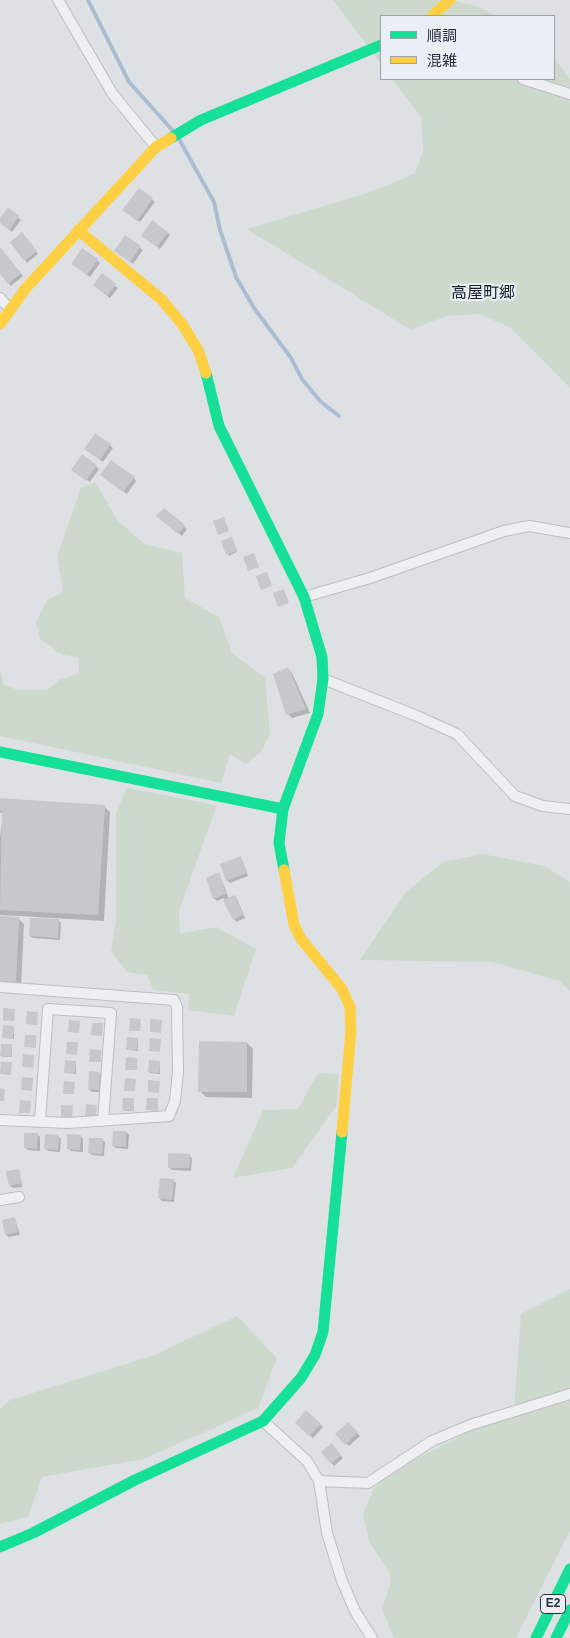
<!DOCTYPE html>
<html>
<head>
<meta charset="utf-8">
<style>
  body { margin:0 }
  #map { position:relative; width:570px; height:1638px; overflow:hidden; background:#dee1e4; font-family:Helvetica,"Noto Sans JP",sans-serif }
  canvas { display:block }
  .legend { position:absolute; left:380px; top:15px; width:175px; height:65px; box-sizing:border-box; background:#eaeff5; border:1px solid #9ba2ac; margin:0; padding:6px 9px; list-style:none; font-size:15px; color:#242e3e }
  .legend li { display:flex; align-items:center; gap:10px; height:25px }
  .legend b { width:25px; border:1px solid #9ba2ac }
</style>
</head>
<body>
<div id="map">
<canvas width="570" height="1638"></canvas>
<ul class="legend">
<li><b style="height:6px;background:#16e098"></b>順調</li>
<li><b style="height:6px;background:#ffcf43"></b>混雑</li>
</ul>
</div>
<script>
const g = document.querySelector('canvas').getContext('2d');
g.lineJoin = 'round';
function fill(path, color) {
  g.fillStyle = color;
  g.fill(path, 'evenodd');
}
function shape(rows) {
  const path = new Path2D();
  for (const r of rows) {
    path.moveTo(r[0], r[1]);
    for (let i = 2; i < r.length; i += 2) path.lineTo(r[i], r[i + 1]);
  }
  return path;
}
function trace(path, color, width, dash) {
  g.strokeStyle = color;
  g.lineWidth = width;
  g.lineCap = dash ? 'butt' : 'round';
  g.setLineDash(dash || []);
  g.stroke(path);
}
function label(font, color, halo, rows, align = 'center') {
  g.font = font + ' Helvetica,"Noto Sans JP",sans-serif';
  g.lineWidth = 4;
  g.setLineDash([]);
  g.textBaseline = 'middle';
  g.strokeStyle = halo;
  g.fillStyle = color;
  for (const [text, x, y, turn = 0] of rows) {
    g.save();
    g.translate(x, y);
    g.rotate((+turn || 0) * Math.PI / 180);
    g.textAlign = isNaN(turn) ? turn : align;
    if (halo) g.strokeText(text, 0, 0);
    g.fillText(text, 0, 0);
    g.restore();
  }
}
fill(shape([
  [333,0,451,0,476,6,498,16,381,16,381,64],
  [554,58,570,79,570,388,512,329,480,314,446,316,411,330,247,229,374,191,415,173,423,151,421,117,392,79,554,79],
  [95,482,118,521,145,544,182,553,185,598,219,617,232,653,265,677,270,735,261,752,246,764,230,754,221,783,0,736,0,670,4,685,18,690,47,690,59,680,79,673,78,657,63,655,40,639,36,622,47,600,63,591,57,556,81,488],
  [127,788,217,805,179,911,180,933,217,927,256,949,234,1016,188,1010,189,994,153,990,147,975,127,972,111,951,116,921,116,813],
  [483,854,544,866,570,882,570,991,559,981,492,962,360,960,406,892,443,862],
  [318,1073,338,1074,337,1105,292,1168,233,1178,263,1110,298,1109],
  [570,1289,570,1531,516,1638,394,1638,382,1609,391,1581,389,1572,369,1541,363,1514,374,1488,390,1472,514,1409,521,1314],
  [237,1316,277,1358,258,1408,144,1459,42,1477,28,1517,0,1524,0,1409,10,1400,155,1355]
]), '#ced9ce');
fill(shape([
  [139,189,155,202,140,222,127,213],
  [8,209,21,220,12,232,0,222],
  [167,233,170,235,160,249,146,239],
  [25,236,38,254,27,263,25,260],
  [126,237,143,250,133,264,119,253],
  [0,249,23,276,11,286,0,272],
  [97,260,100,263,90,277,75,266],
  [102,275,118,288,110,298,97,288],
  [110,445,113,448,103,462,89,451],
  [82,456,99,469,90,482,75,472],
  [104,478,134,478,136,481,127,494],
  [164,509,187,529,182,536,161,519],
  [233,540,237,552,229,556,223,542],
  [288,669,292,673,310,713,292,718,288,714],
  [0,799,104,806,110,812,104,921,0,915,0,837,3,815,0,812],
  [241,857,248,876,230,883,227,880],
  [219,873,229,899,235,896,237,899,245,918,236,922,224,898,217,901,214,898,208,879],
  [0,918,18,918,24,924,21,987,0,986],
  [59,921,61,923,60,940,33,938,30,936],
  [14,1027,14,1039,5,1038,4,1037],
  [138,1039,138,1051,128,1050,127,1049],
  [247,1043,253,1049,252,1098,206,1097,200,1091],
  [12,1046,12,1057,3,1057,2,1056],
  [76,1062,76,1074,67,1073,66,1072],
  [160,1062,160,1074,150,1073,149,1072],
  [100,1073,102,1075,102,1092,92,1092,89,1089],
  [133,1100,134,1111,124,1111,123,1110],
  [126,1132,129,1135,128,1149,116,1148,113,1145],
  [38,1135,40,1137,40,1151,28,1150,25,1147],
  [58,1136,61,1139,60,1152,48,1151,46,1149],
  [81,1136,83,1139,83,1152,71,1151,68,1148],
  [102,1140,105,1142,104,1156,92,1155,89,1152],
  [189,1155,192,1158,191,1171,172,1170,169,1167],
  [19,1170,22,1187,13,1188,10,1186],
  [173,1180,176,1183,174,1202,162,1201,159,1198],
  [15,1219,20,1235,8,1237,6,1234],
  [306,1412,323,1427,313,1438,296,1423],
  [348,1423,360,1436,349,1446,337,1434],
  [331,1445,343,1458,334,1466,323,1452]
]), '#0003');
trace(shape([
  [88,0,129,82,175,133],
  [179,139,214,202,220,230,236,277,254,308,291,358,302,379,320,401,339,416]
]), '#aabdd2', 4);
fill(shape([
  [139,188,153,198,137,221,122,210],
  [8,207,19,216,9,230,0,223,0,218],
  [152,220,168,232,157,247,141,236],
  [22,232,37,251,24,261,10,242],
  [125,235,141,246,130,262,114,251],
  [0,247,21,273,8,284,0,274],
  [82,248,98,259,87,275,71,264],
  [102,273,116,284,107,296,93,285],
  [95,433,111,444,100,460,84,449],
  [82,454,97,465,86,481,71,470],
  [111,460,135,477,123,492,100,475],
  [164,508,185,525,178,534,156,516],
  [224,517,229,531,218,535,213,521],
  [232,537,237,551,226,555,221,541],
  [254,553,259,567,248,571,243,557],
  [267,572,272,586,261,590,256,576],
  [284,589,289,603,278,607,273,593],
  [288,667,306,709,286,715,273,674],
  [0,798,105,805,98,915,0,910,2,811,0,810],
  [241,856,246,873,226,881,220,864],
  [219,872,226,894,213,899,206,878],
  [235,895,243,915,233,920,223,900],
  [0,916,19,917,16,982,0,981],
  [30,918,59,919,58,938,29,936],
  [3,1008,15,1009,14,1021,3,1021],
  [27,1011,38,1012,37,1025,26,1024],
  [130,1018,141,1019,140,1031,129,1031],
  [150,1019,162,1020,161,1033,150,1032],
  [69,1020,80,1021,79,1033,68,1032],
  [92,1023,103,1023,102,1036,91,1035],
  [3,1025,14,1026,13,1038,2,1038],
  [25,1035,36,1035,36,1048,24,1047],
  [127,1037,138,1038,137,1050,126,1050],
  [150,1038,161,1039,160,1052,149,1051],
  [199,1041,247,1042,247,1092,198,1092],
  [67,1042,78,1042,77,1055,66,1054],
  [1,1044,12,1044,11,1057,0,1056],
  [90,1049,101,1050,101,1062,89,1062],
  [23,1054,34,1055,33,1068,22,1067],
  [126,1057,137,1058,137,1070,125,1070],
  [65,1060,76,1061,75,1073,64,1073],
  [149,1060,160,1061,159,1073,148,1072],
  [1,1062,12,1062,11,1075,0,1074],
  [89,1071,100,1072,99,1090,88,1089],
  [22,1077,33,1078,32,1091,21,1090],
  [125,1078,136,1079,135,1091,124,1091],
  [148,1080,160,1081,159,1093,148,1092],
  [64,1081,75,1082,74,1094,63,1094],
  [0,1088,5,1089,4,1101,0,1101],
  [123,1098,134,1098,133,1111,122,1110],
  [147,1098,158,1098,158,1111,146,1110],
  [20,1100,31,1101,30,1113,19,1113],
  [86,1104,97,1105,96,1118,85,1117],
  [61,1105,73,1105,72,1118,61,1117],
  [113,1131,126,1131,126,1147,112,1146],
  [24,1133,38,1133,37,1149,24,1148],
  [45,1134,59,1135,58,1150,44,1149],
  [67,1134,81,1135,80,1150,67,1149],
  [89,1138,103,1138,102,1154,88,1153],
  [168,1153,190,1154,189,1168,168,1168],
  [19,1169,22,1183,9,1186,6,1171],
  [160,1178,174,1179,172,1200,158,1198],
  [15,1217,18,1232,5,1235,2,1220],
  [306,1410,321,1424,309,1436,295,1423],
  [348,1422,358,1432,345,1445,335,1434],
  [332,1443,341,1455,331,1464,321,1452]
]), '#c6c9cc');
const street = shape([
  [58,0,112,93,156,147],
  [523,79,570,94],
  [0,298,10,309],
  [304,597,370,578,504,531,529,526,570,533],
  [323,679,417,716,457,734,515,796,543,806,570,809],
  [0,987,174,1000,177,1007,178,1072,175,1101,169,1116,68,1123,0,1120],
  [40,1120,48,1009,111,1013,103,1121],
  [0,1200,19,1197],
  [263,1421,307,1461,319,1481,327,1533,342,1581,355,1611,372,1638],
  [319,1481,368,1483,432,1441,470,1425,570,1394]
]);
trace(street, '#bcbfc2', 12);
trace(street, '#edeff1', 10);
trace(shape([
  [171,138,201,120,381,45],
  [206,373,219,426,304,597,322,657,323,679,318,714,283,809,279,843,284,870],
  [0,752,283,809],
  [0,1547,33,1533,135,1480,263,1421,301,1378,315,1355,323,1332,342,1132],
  [536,1638,570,1569],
  [556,1638,570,1610]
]), '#16e098', 11);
trace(shape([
  [432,16,450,0],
  [78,230,161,299,182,324,198,350,206,373],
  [0,324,26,288,156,147,171,138],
  [284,870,294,925,301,939,342,989,350,1007,351,1031,342,1132]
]), '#ffcf43', 11);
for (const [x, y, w] of [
  [553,1604,25]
]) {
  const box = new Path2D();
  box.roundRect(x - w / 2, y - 9.5, w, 19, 4);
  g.fillStyle = '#eaeff5';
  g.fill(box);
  trace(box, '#242e3e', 1);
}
label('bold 12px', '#242e3e', null, [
  ["E2",553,1604]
]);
label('16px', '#171f2e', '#eaeff5', [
  ["高屋町郷",483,294]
]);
</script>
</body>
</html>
